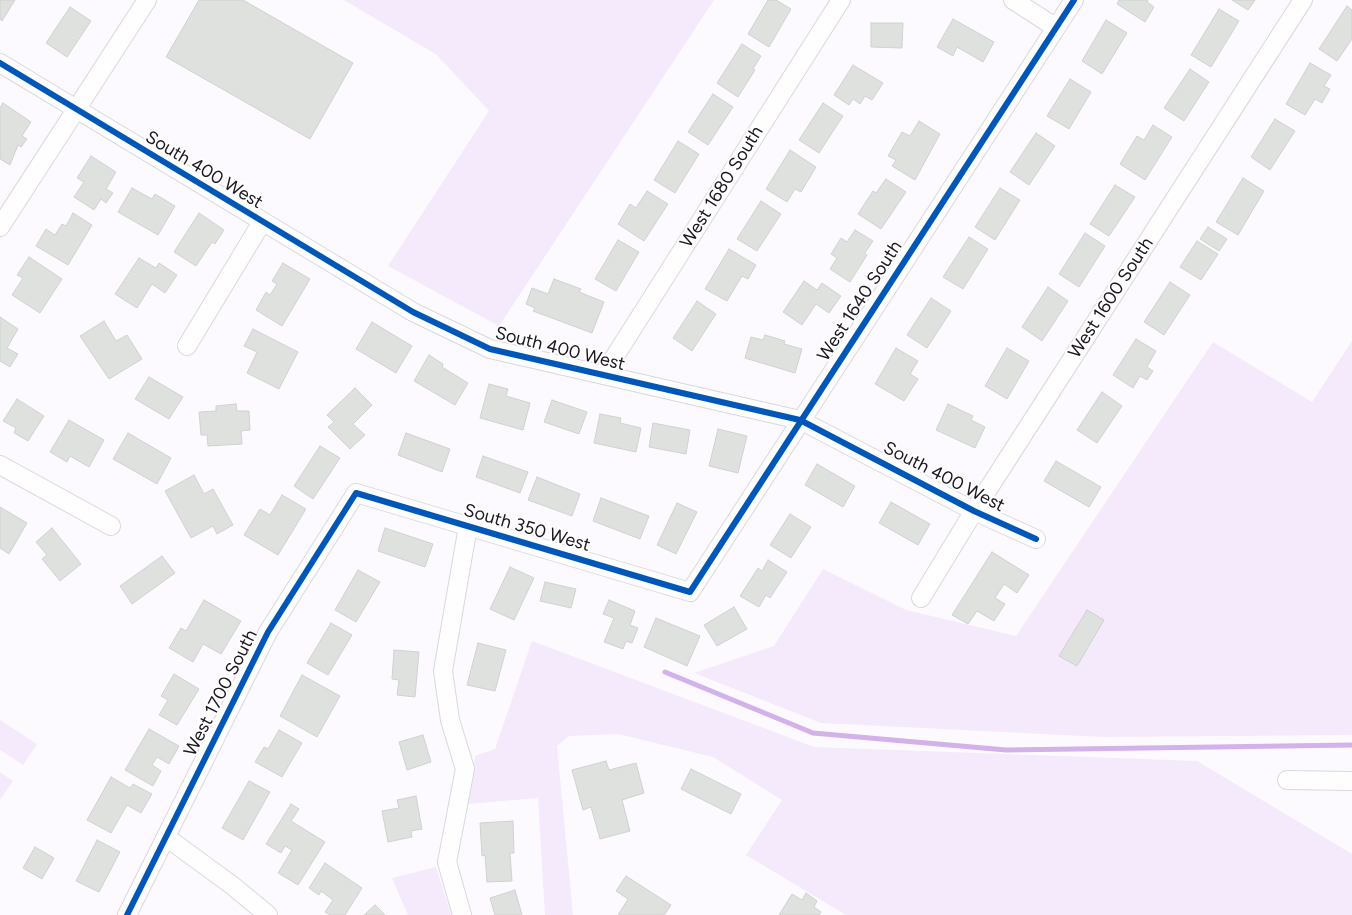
<!DOCTYPE html>
<html>
<head>
<meta charset="utf-8">
<style>
  body { margin:0 }
  canvas { display:block; background:#fcfafe }
</style>
</head>
<body>
<canvas width="1352" height="915"></canvas>
<script>
const g = document.querySelector('canvas').getContext('2d');
g.lineJoin = 'round';
function fill(path, color) {
  g.fillStyle = color;
  g.fill(path, 'evenodd');
}
function shape(rows) {
  const path = new Path2D();
  for (const r of rows) {
    path.moveTo(r[0], r[1]);
    for (let i = 2; i < r.length; i += 2) path.lineTo(r[i], r[i + 1]);
  }
  return path;
}
function trace(path, color, width, dash) {
  g.strokeStyle = color;
  g.lineWidth = width;
  g.lineCap = dash ? 'butt' : 'round';
  g.setLineDash(dash || []);
  g.stroke(path);
}
function label(font, color, halo, rows, align = 'center') {
  g.font = font + ' Figtree,sans-serif';
  g.lineWidth = 4;
  g.setLineDash([]);
  g.textBaseline = 'middle';
  g.strokeStyle = halo;
  g.fillStyle = color;
  for (const [text, x, y, turn = 0] of rows) {
    g.save();
    g.translate(x, y);
    g.rotate((+turn || 0) * Math.PI / 180);
    g.textAlign = isNaN(turn) ? turn : align;
    if (halo) g.strokeText(text, 0, 0);
    g.fillText(text, 0, 0);
    g.restore();
  }
}
fill(shape([
  [344,0,714,0,499,326,388,266,489,111,437,55],
  [1352,341,1352,735,1103,737,821,723,694,673,774,646,823,569,906,610,1016,636,1213,342,1312,402],
  [532,641,814,747,1197,761,1352,854,1352,915,846,915,746,855,782,800,713,757,618,734,569,736,557,746,573,915,545,915,538,798,467,804,472,785,475,756,495,749],
  [0,720,37,744,23,765,0,750],
  [0,772,13,781,0,800],
  [436,867,451,915,408,915,392,878]
]), '#f4eafc');
trace(shape([
  [665,672,813,733,1006,750,1352,745]
]), '#d3b1ea', 5);
const building = shape([
  [0,0,15,0,2,21,0,19,0,0],
  [199,0,243,0,353,63,310,139,166,57,199,0],
  [768,0,776,0,791,9,769,47,748,34,768,0],
  [1119,0,1148,0,1147,2,1154,7,1145,22,1117,4,1119,0],
  [1232,0,1255,0,1248,10,1232,0],
  [1347,6,1352,10,1352,39,1337,61,1319,49,1347,6],
  [70,7,91,21,67,57,46,43,70,7],
  [1219,9,1239,21,1211,67,1191,55,1219,9],
  [953,19,994,42,983,62,957,47,953,56,937,47,953,19],
  [1106,20,1127,33,1102,74,1082,61,1106,20],
  [871,23,903,23,902,48,871,47,871,23],
  [742,44,761,56,753,69,755,70,738,97,717,83,742,44],
  [1310,63,1331,75,1324,86,1330,89,1322,103,1315,99,1305,115,1286,104,1310,63],
  [853,65,883,83,872,100,865,96,860,104,853,99,849,105,834,95,853,65],
  [1190,69,1209,82,1184,121,1164,108,1190,69],
  [1070,79,1091,92,1069,129,1047,116,1070,79],
  [713,94,733,107,708,145,688,132,713,94],
  [3,103,31,122,22,136,27,139,21,147,18,145,10,165,0,159,0,108,3,103],
  [823,103,843,116,819,153,799,140,823,103],
  [1275,119,1295,131,1270,170,1251,157,1275,119],
  [919,121,940,134,915,180,892,166,896,160,888,156,902,132,910,136,919,121],
  [1153,125,1172,137,1145,180,1120,164,1137,136,1144,140,1153,125],
  [1036,133,1055,146,1029,185,1010,172,1036,133],
  [678,141,699,154,675,193,654,180,678,141],
  [790,150,816,167,801,192,795,189,787,202,766,189,790,150],
  [91,156,116,172,106,189,113,193,106,203,101,199,94,210,74,197,84,182,77,178,91,156],
  [1243,178,1264,191,1238,235,1216,222,1243,178],
  [886,179,906,192,881,229,858,214,873,191,876,193,886,179],
  [1115,185,1135,197,1109,236,1090,224,1115,185],
  [132,188,152,199,155,194,175,206,158,235,118,212,132,188],
  [1000,188,1020,200,995,240,975,227,1000,188],
  [647,191,668,204,644,241,618,224,630,204,636,208,647,191],
  [761,201,781,214,757,251,737,239,761,201],
  [73,213,92,225,68,265,36,246,46,229,55,235,62,224,66,226,73,213],
  [199,213,224,230,215,244,212,242,196,266,174,252,199,213],
  [1208,227,1227,239,1219,251,1200,239,1208,227],
  [855,230,873,241,865,253,867,255,850,282,830,269,837,258,831,254,841,238,847,242,855,230],
  [1085,233,1105,246,1079,287,1059,274,1085,233],
  [969,237,988,249,963,289,943,277,969,237],
  [618,240,639,252,616,291,595,279,618,240],
  [1197,241,1218,254,1201,280,1180,267,1197,241],
  [729,249,756,265,748,279,742,276,727,301,705,289,729,249],
  [29,257,62,279,40,313,12,295,23,278,17,275,29,257],
  [139,258,156,268,159,263,177,275,165,293,152,284,137,308,115,294,139,258],
  [283,263,310,279,282,326,256,310,266,292,270,295,277,284,272,281,283,263],
  [554,279,581,289,579,292,604,302,592,333,533,311,535,308,526,304,532,288,548,294,554,279],
  [804,281,817,290,822,283,841,296,829,313,816,304,802,325,783,312,804,281],
  [1170,282,1190,295,1164,335,1144,322,1170,282],
  [1048,287,1068,301,1042,341,1022,327,1048,287],
  [931,298,951,311,927,348,907,335,931,298],
  [697,301,716,314,692,351,673,338,697,301],
  [0,317,18,329,7,348,18,354,10,367,0,361,0,317],
  [104,321,116,341,127,335,142,359,109,379,80,336,104,321],
  [372,322,412,346,396,373,356,349,372,322],
  [253,329,298,352,279,389,247,373,257,352,244,346,253,329],
  [765,335,785,341,784,344,802,349,795,373,745,358,751,337,763,340,765,335],
  [1136,339,1156,351,1147,367,1153,371,1147,380,1140,376,1133,388,1113,375,1136,339],
  [896,348,918,361,910,374,918,379,904,401,875,384,896,348],
  [1007,348,1029,361,1007,399,985,386,1007,348],
  [429,355,443,364,442,367,468,383,455,405,414,381,429,355],
  [149,377,183,397,169,419,135,399,149,377],
  [489,384,508,389,506,396,530,403,523,430,480,418,489,384],
  [355,388,372,405,353,424,365,435,350,449,328,427,334,422,327,415,355,388],
  [1102,392,1122,406,1097,443,1077,430,1102,392],
  [17,399,44,416,28,441,14,433,16,428,3,421,17,399],
  [552,400,587,412,579,434,544,422,552,400],
  [236,404,237,411,249,411,250,430,241,431,242,444,208,446,207,435,201,435,199,412,216,411,216,406,236,404],
  [948,404,973,416,971,420,985,427,975,448,936,430,948,404],
  [600,414,621,418,620,423,641,428,636,452,594,443,600,414],
  [69,420,104,440,89,467,70,456,67,462,50,452,69,420],
  [653,423,690,430,686,454,649,447,653,423],
  [718,429,747,436,738,473,709,466,718,429],
  [128,433,171,458,157,484,113,459,128,433],
  [406,433,450,449,442,472,398,455,406,433],
  [320,446,340,458,313,499,294,486,320,446],
  [483,456,528,472,520,493,476,477,483,456],
  [1056,461,1101,487,1089,507,1044,481,1056,461],
  [817,464,855,486,843,507,805,485,817,464],
  [194,475,204,494,213,489,233,525,217,534,213,526,191,538,165,491,194,475],
  [537,477,580,494,572,516,528,500,537,477],
  [282,495,306,509,278,555,244,535,260,509,270,515,282,495],
  [601,498,649,516,640,539,593,521,601,498],
  [891,502,930,524,918,545,879,523,891,502],
  [677,503,697,512,676,554,657,545,677,503],
  [0,507,27,523,9,554,0,548,0,507],
  [790,514,811,527,791,558,770,545,790,514],
  [52,528,81,564,60,581,42,559,47,555,36,542,52,528],
  [385,528,433,544,425,567,378,551,385,528],
  [992,552,1029,575,1017,593,1004,584,995,598,1005,604,994,621,977,611,968,624,952,615,992,552],
  [162,556,175,573,132,604,120,586,162,556],
  [768,560,787,572,770,598,766,595,759,607,740,596,758,568,762,571,768,560],
  [510,567,534,578,514,620,490,609,510,567],
  [358,570,380,582,356,622,335,610,358,570],
  [545,582,576,589,571,608,540,601,545,582],
  [204,600,241,621,221,654,203,644,193,662,169,648,181,628,186,631,204,600],
  [609,600,635,611,630,625,638,628,632,643,626,641,623,649,604,642,614,618,603,614,609,600],
  [734,607,747,629,717,646,704,625,734,607],
  [1087,610,1104,620,1077,666,1059,656,1087,610],
  [656,618,700,636,687,666,644,647,656,618],
  [331,623,352,635,328,675,307,663,331,623],
  [478,643,506,650,495,691,467,685,478,643],
  [394,650,419,652,415,697,397,695,399,680,392,679,394,650],
  [174,674,199,689,177,725,159,715,168,700,161,696,174,674],
  [302,675,340,696,317,737,280,716,302,675],
  [149,729,179,746,169,764,157,757,152,765,161,771,153,786,125,770,149,729],
  [279,730,302,743,282,777,255,762,264,747,268,749,279,730],
  [423,735,431,762,407,770,399,742,423,735],
  [606,761,609,770,636,763,644,793,622,800,630,831,600,839,591,807,583,810,572,770,606,761],
  [691,769,741,794,731,814,681,789,691,769],
  [111,777,130,788,133,784,152,794,141,813,127,805,111,833,87,820,111,777],
  [249,781,270,792,243,840,222,828,249,781],
  [416,796,422,829,411,831,412,837,388,842,382,811,399,808,397,800,416,796],
  [291,804,299,809,291,821,325,842,298,885,278,873,292,850,285,846,281,853,266,844,291,804],
  [513,821,514,853,510,853,512,881,487,882,485,855,482,856,480,823,513,821],
  [97,840,120,852,99,892,76,881,97,840],
  [35,847,54,858,42,879,23,868,35,847],
  [325,863,362,888,345,915,330,915,325,912,333,900,321,891,319,895,309,888,325,863],
  [626,876,671,905,664,915,618,915,628,899,616,891,626,876],
  [515,890,522,915,495,915,490,898,515,890],
  [806,893,817,901,814,907,821,912,819,915,779,915,792,894,802,900,806,893],
  [375,905,385,915,364,915,375,905]
]);
fill(building, '#dfe1de');
trace(building, '#cfd2cf', 1);
const minor = shape([
  [1013,0,1055,27],
  [0,63,413,312,490,349,800,420,974,511,1036,539],
  [0,227,147,0],
  [187,346,262,222],
  [603,375,841,0],
  [0,465,111,526],
  [921,598,974,511,1303,0],
  [1287,780,1352,781],
  [166,837,233,886,268,915],
  [127,915,268,632,356,493,690,592,1074,0],
  [462,915,447,862,465,769,450,720,443,671,468,526]
]);
trace(minor, '#dbd7de', 20);
trace(minor, '#fffeff', 18);
trace(shape([
  [0,63,413,312,490,349,800,420,974,511,1036,539],
  [127,915,268,632,356,493,690,592,1074,0]
]), '#0057b8', 6);
label('18px', '#1b161f', '#fff', [
  ["South 400 West",204,170,31],
  ["West 1680 South",722,187,-58],
  ["West 1600 South",1111,298,-57],
  ["West 1640 South",860,301,-57],
  ["South 400 West",560,349,14],
  ["South 400 West",944,477,27],
  ["South 350 West",527,528,16],
  ["West 1700 South",221,693,-63]
]);
</script>
</body>
</html>
